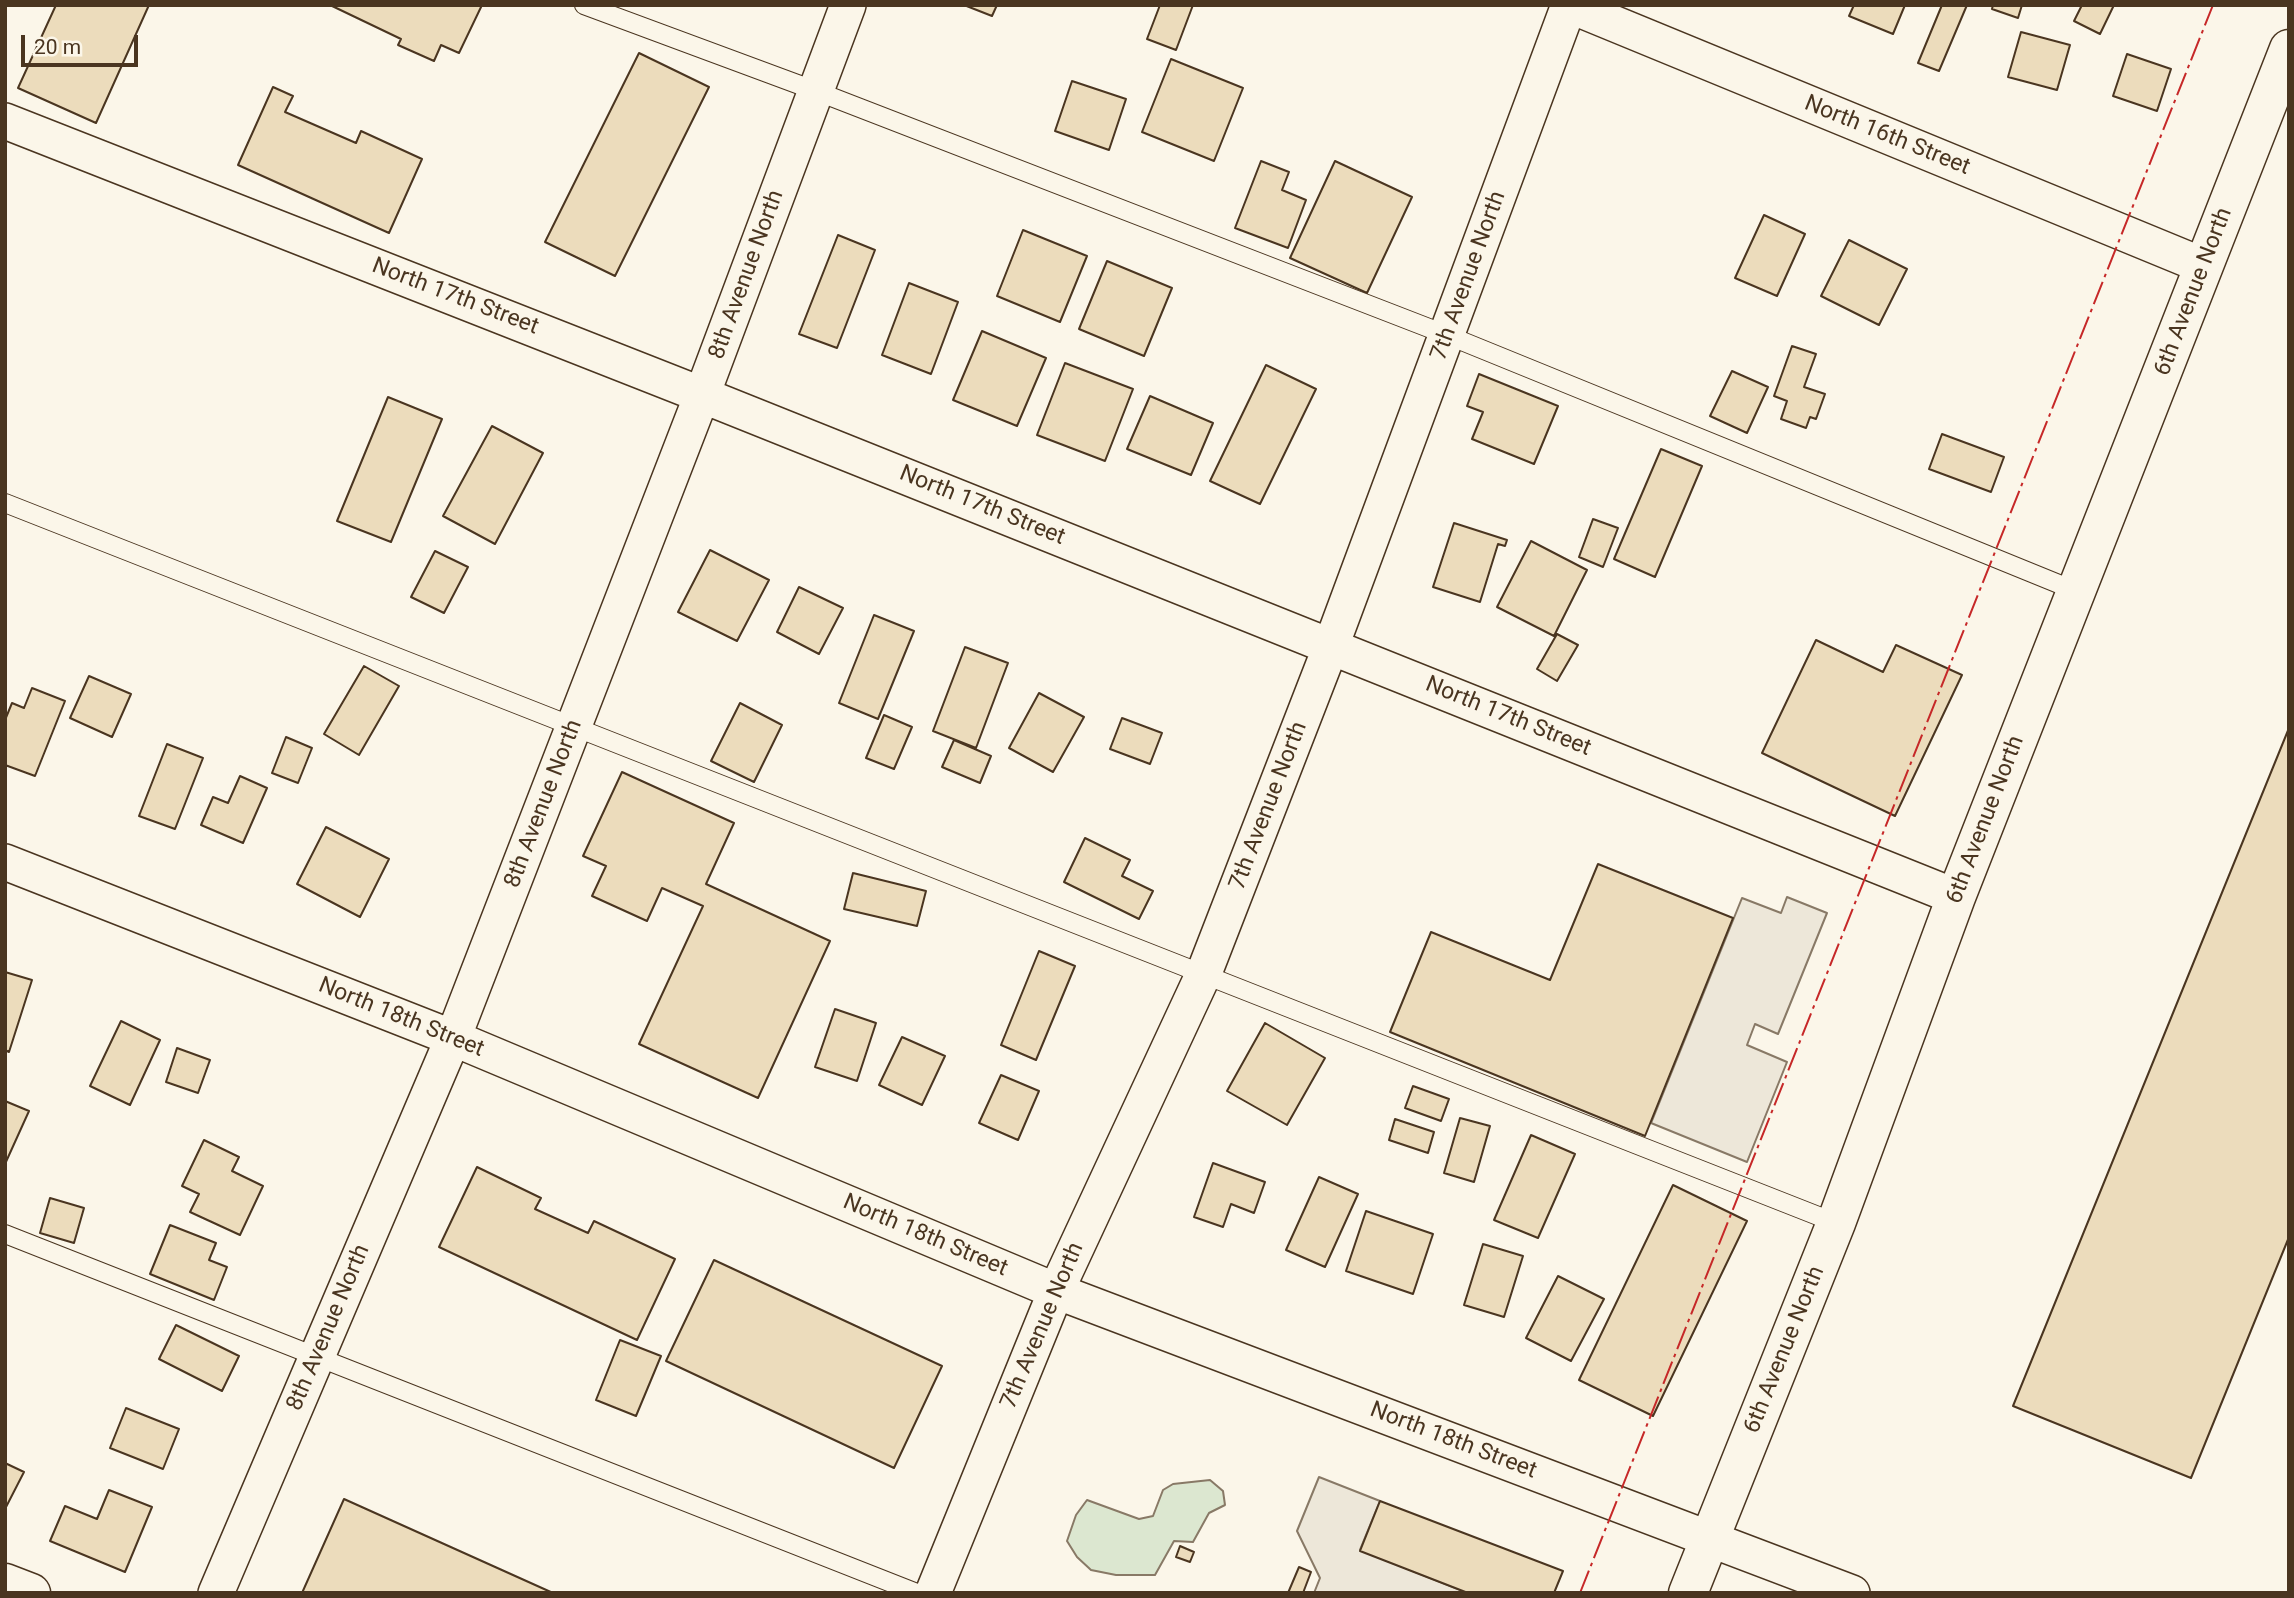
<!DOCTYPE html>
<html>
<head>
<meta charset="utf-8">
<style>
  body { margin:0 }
  #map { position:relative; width:2294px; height:1598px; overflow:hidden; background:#fbf6e9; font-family:Roboto,sans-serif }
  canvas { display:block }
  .frame { position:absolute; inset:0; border:7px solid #4a3520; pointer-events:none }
  .scale { position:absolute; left:21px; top:35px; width:117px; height:32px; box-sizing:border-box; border:4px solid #4a3520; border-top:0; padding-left:9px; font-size:21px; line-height:24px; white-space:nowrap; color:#4a3520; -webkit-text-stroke:5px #fbf6e9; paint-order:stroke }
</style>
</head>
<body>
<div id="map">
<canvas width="2294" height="1598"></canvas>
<div class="frame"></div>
<div class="scale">20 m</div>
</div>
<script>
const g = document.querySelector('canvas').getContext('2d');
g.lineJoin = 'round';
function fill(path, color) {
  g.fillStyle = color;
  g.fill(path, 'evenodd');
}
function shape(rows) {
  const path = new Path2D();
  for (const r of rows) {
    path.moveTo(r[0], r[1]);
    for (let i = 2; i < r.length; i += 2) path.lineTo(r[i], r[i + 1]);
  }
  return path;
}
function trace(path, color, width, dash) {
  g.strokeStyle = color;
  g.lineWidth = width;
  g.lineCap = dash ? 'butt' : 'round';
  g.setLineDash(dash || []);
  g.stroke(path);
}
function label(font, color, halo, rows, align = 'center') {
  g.font = font + ' Roboto,sans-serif';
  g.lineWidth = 5;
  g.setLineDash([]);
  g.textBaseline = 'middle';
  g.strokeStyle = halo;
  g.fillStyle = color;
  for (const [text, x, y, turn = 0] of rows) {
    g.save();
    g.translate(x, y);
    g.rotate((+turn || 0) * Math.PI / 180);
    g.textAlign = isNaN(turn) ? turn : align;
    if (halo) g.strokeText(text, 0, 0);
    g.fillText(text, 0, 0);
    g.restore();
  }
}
const green = shape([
  [1210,1480,1223,1491,1225,1505,1209,1513,1193,1542,1174,1541,1155,1575,1116,1575,1091,1570,1077,1557,1067,1541,1076,1515,1087,1500,1139,1519,1153,1516,1163,1490,1173,1484,1210,1480]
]);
fill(green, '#dce7d0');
trace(green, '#887966', 2);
const parking = shape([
  [1787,897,1827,913,1778,1034,1755,1024,1747,1045,1787,1062,1747,1162,1651,1123,1742,898,1781,913,1787,897],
  [1319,1477,1380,1501,1360,1550,1468,1593,1314,1593,1320,1578,1297,1531,1319,1477]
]);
fill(parking, '#ede7d9');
trace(parking, '#887966', 2);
const building = shape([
  [56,5,149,5,96,123,18,88,56,5],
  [330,5,482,5,459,53,441,45,434,61,398,45,401,39,330,5],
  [964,5,997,5,992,16,964,5],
  [1160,5,1193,5,1176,50,1147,39,1160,5],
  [1854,5,1905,5,1893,34,1849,16,1854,5],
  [1942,5,1967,5,1939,71,1918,63,1942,5],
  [1993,5,2022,5,2018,18,1992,9,1993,5],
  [2082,5,2114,5,2100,34,2074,21,2082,5],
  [2021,32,2070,45,2057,90,2008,77,2021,32],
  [639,53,709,87,615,276,545,242,639,53],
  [2127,54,2171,69,2157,111,2113,96,2127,54],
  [1171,59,1243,88,1214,161,1142,132,1171,59],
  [1072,81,1126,99,1109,150,1055,131,1072,81],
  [273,87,293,96,285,112,356,143,361,131,422,159,389,233,238,165,273,87],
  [1261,161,1289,172,1282,190,1306,200,1288,248,1235,228,1261,161],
  [1335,161,1412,197,1367,293,1290,258,1335,161],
  [1764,215,1805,234,1777,296,1735,278,1764,215],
  [1023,230,1087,256,1060,322,997,296,1023,230],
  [838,235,875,250,837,348,799,334,838,235],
  [1849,240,1907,269,1879,325,1821,296,1849,240],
  [1107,261,1172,288,1144,356,1079,329,1107,261],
  [909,283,958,302,931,374,882,355,909,283],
  [982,331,1046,358,1017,426,953,400,982,331],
  [1792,346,1816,354,1804,387,1825,394,1816,419,1810,417,1806,428,1781,419,1787,401,1774,396,1792,346],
  [1065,363,1133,389,1105,461,1037,435,1065,363],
  [1266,365,1316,389,1260,504,1210,481,1266,365],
  [1732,371,1768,387,1747,433,1710,416,1732,371],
  [1479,374,1558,406,1534,464,1472,439,1483,412,1467,406,1479,374],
  [1150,396,1213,423,1191,475,1127,449,1150,396],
  [388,397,442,419,391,542,337,521,388,397],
  [492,426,543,453,495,544,443,516,492,426],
  [1942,434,2004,457,1991,492,1929,469,1942,434],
  [1661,449,1702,466,1655,577,1614,559,1661,449],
  [1593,519,1618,528,1603,567,1579,557,1593,519],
  [1454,523,1507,540,1505,546,1498,544,1480,602,1433,587,1454,523],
  [1531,541,1587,570,1554,636,1497,607,1531,541],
  [710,550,769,580,737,641,678,612,710,550],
  [435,551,468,567,444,613,411,597,435,551],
  [799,587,843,608,819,654,777,632,799,587],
  [874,615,914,631,878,719,839,703,874,615],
  [1557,634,1578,645,1557,681,1537,669,1557,634],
  [1816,640,1883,672,1896,645,1962,675,1895,816,1762,753,1816,640],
  [965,647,1008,663,976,748,933,731,965,647],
  [364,666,399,686,359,755,324,734,364,666],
  [89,676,131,694,112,737,70,718,89,676],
  [32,688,65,701,35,776,5,765,5,720,12,703,24,708,32,688],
  [1039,693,1084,717,1053,772,1009,748,1039,693],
  [740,703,782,725,754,782,711,761,740,703],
  [884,715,912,727,894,769,866,758,884,715],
  [1122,718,1162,733,1150,764,1110,749,1122,718],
  [2289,728,2289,1237,2191,1478,2013,1406,2289,728],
  [286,737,312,748,298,783,272,773,286,737],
  [954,740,991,756,980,783,942,767,954,740],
  [167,744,203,758,175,829,139,816,167,744],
  [622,772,734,823,706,884,830,941,758,1098,639,1044,703,906,662,888,647,921,592,896,606,866,583,856,622,772],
  [240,776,267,788,243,843,201,825,213,797,228,803,240,776],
  [326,827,389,859,360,917,297,884,326,827],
  [1085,838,1130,860,1122,876,1153,891,1139,919,1064,882,1085,838],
  [1598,864,1733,918,1645,1136,1390,1032,1431,932,1550,980,1598,864],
  [853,873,926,891,917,926,844,909,853,873],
  [1039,951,1075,966,1036,1060,1001,1045,1039,951],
  [5,972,32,980,9,1052,5,1050,5,972],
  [835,1009,876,1023,857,1081,815,1067,835,1009],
  [121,1021,160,1040,130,1105,90,1086,121,1021],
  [1265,1023,1325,1058,1287,1125,1227,1091,1265,1023],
  [902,1037,945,1056,922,1105,879,1085,902,1037],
  [177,1048,210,1060,198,1093,166,1082,177,1048],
  [1001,1075,1039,1091,1018,1140,979,1123,1001,1075],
  [1413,1086,1449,1099,1441,1121,1405,1108,1413,1086],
  [5,1101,29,1111,5,1164,5,1101],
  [1460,1118,1490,1126,1474,1182,1444,1173,1460,1118],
  [1395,1119,1434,1132,1428,1153,1389,1140,1395,1119],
  [1531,1135,1575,1154,1538,1238,1494,1220,1531,1135],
  [204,1140,239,1157,232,1171,263,1186,240,1235,190,1212,199,1194,182,1186,204,1140],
  [1213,1163,1265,1182,1254,1213,1231,1204,1223,1227,1194,1217,1213,1163],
  [477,1167,541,1198,535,1209,588,1233,594,1221,675,1259,637,1340,439,1247,477,1167],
  [1319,1177,1358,1194,1325,1267,1286,1250,1319,1177],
  [1673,1185,1747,1221,1653,1416,1579,1380,1673,1185],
  [50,1198,84,1208,74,1243,40,1233,50,1198],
  [1366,1211,1433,1234,1413,1294,1346,1271,1366,1211],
  [170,1225,216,1243,209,1260,227,1267,214,1300,150,1274,170,1225],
  [1483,1244,1523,1256,1504,1317,1464,1305,1483,1244],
  [714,1260,942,1366,894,1468,666,1361,714,1260],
  [1558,1276,1604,1299,1571,1361,1526,1338,1558,1276],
  [176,1325,239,1356,222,1391,159,1359,176,1325],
  [620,1340,661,1356,636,1416,596,1400,620,1340],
  [126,1408,179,1429,163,1469,110,1448,126,1408],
  [5,1463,24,1472,5,1509,5,1463],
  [109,1490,152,1507,125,1572,50,1541,65,1506,97,1519,109,1490],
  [344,1499,553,1593,302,1593,344,1499],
  [1380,1501,1563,1571,1554,1593,1468,1593,1360,1551,1380,1501],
  [1180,1546,1194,1552,1190,1562,1176,1557,1180,1546],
  [1299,1567,1311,1572,1303,1593,1288,1593,1299,1567]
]);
fill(building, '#ecdcbc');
trace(building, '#4a3520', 2);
const service = shape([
  [584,5,816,91,1447,335,2076,591],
  [5,503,1836,1223],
  [5,1234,917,1593]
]);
const minor = shape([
  [1569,5,2204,266],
  [5,121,702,395,1956,897],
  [5,862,453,1038,1056,1291,1852,1593],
  [216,1593,453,1038,702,395,848,5],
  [933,1593,1056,1291,1204,973,1331,646,1569,5]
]);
const tertiary = shape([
  [5,1583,31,1593]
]);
const primary = shape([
  [1688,1593,1836,1223,1956,897,2289,49]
]);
trace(service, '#4a3520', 20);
trace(minor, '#4a3520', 38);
trace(tertiary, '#4a3520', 41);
trace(primary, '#4a3520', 41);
trace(service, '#fbf6e9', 18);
trace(minor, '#fbf6e9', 35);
trace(tertiary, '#fbf6e9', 38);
trace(primary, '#fbf6e9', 38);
trace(shape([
  [1580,1593,2213,5]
]), '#c62828', 2, [24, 5, 3.5, 5]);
label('23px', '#4a3520', '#fbf6e9', [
  ["North 16th Street",1887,136,22],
  ["8th Avenue North",747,275,-70],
  ["7th Avenue North",1469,276,-70],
  ["6th Avenue North",2194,292,-69],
  ["North 17th Street",455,297,21],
  ["North 17th Street",982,506,22],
  ["North 17th Street",1508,717,22],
  ["8th Avenue North",544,804,-69],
  ["7th Avenue North",1269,806,-69],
  ["6th Avenue North",1986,820,-69],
  ["North 18th Street",401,1018,22],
  ["North 18th Street",925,1236,23],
  ["7th Avenue North",1043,1326,-67],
  ["8th Avenue North",329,1328,-67],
  ["6th Avenue North",1785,1350,-68],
  ["North 18th Street",1453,1441,21]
]);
</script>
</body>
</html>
